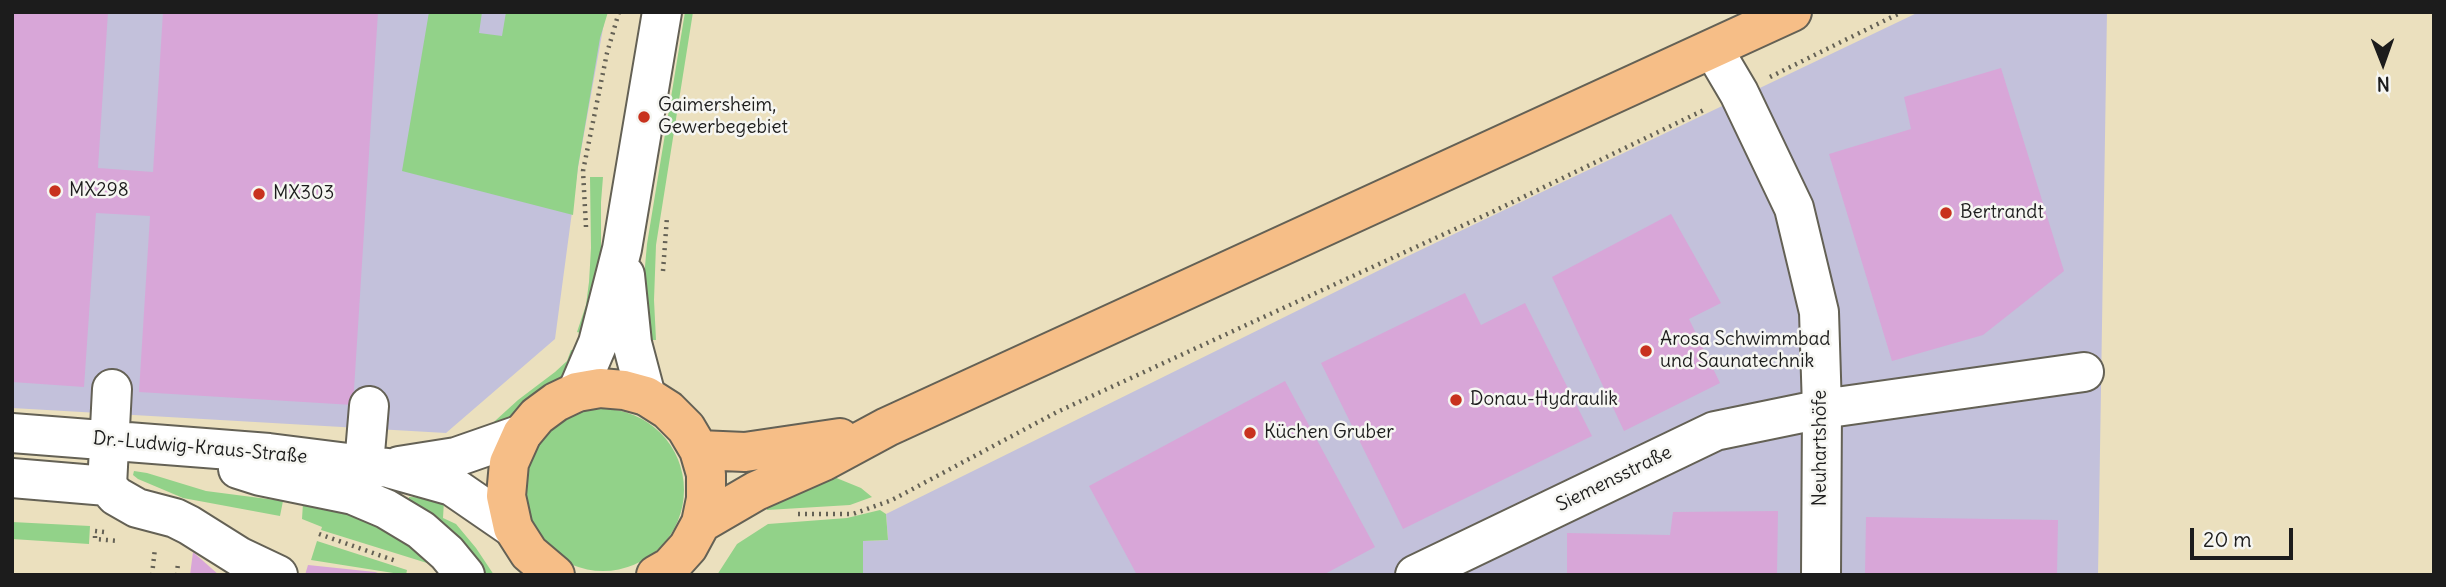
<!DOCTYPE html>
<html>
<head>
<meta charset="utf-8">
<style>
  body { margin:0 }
  #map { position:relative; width:2446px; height:587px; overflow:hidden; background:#ebe0be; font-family:Delius,sans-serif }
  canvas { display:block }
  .frame { position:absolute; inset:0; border:14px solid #1c1c1c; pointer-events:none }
  .north { position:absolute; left:2348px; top:28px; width:70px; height:70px; -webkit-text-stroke:5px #f6f6f2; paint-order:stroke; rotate:179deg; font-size:19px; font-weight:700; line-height:28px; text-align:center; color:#1c1c1c }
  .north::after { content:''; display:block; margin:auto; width:24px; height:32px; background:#1c1c1c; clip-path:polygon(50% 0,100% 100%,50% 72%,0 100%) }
  .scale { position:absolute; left:2190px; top:528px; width:103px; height:32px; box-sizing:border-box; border:4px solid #1c1c1c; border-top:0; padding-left:9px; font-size:21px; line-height:24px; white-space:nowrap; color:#1c1c1c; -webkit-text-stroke:5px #f6f6f2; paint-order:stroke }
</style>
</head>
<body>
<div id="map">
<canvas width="2446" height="587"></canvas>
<div class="frame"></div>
<div class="north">N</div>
<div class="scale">20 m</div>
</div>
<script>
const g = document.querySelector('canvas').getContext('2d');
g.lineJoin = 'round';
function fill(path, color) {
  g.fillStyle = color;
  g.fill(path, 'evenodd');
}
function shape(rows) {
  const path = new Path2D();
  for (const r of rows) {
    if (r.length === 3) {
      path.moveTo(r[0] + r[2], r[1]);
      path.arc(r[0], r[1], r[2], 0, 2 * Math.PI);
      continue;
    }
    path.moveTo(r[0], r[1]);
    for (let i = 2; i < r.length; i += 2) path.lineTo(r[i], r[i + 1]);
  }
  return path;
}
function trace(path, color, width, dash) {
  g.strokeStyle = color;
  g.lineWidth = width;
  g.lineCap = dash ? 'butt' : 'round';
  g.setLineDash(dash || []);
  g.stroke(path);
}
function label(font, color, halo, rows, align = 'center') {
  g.font = font + ' Delius,sans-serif';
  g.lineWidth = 5;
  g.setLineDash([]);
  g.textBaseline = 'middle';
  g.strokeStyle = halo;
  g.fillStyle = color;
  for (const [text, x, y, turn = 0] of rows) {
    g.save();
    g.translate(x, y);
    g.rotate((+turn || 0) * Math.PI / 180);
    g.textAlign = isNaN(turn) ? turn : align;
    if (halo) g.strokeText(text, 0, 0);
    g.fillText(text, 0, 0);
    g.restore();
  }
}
fill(shape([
  [12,12,606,12,578,167,555,339,446,433,12,408],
  [1919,12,2107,12,2098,575,863,575,863,541,888,540,886,514,1408,256]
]), '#c3c1db');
fill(shape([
  [429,12,482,12,479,33,502,36,506,12,608,12,600,38,578,167,573,215,402,171],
  [685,12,693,12,656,245,654,300,656,340,646,340,642,300,647,244],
  [590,177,603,177,601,202,601,269,587,335,577,332,586,305,589,282,591,248],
  [571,350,582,351,565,376,507,422,474,440,518,400,555,372,567,361],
  [603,490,81],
  [134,471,147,473,206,491,283,501,280,516,183,498,138,479,133,475],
  [834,477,861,488,872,497,850,505,767,510,765,499],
  [409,497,438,498,444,501,443,518,456,524,476,548,494,575,486,575,452,532,409,500],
  [303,503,346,513,374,523,428,559,427,563,321,530,322,527,302,519],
  [880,510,886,514,888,540,863,541,863,575,717,575,737,544,768,524,847,518],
  [12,522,90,526,89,544,12,539],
  [317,541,407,570,406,575,311,560]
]), '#92d289');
fill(shape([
  [12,12,108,12,98,168,153,172,163,12,378,12,353,405,139,392,150,216,96,213,84,387,12,382],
  [2001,68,2064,271,1983,335,1892,361,1829,154,1911,129,1904,97],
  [1671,214,1721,303,1689,319,1720,383,1624,431,1552,277],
  [1465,293,1481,325,1525,303,1592,436,1403,529,1321,363],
  [1285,381,1375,547,1323,575,1137,575,1089,486],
  [1778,511,1777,575,1567,575,1567,533,1670,535,1673,512],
  [1866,517,2058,520,2057,575,1865,575],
  [193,552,219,575,190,575],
  [308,565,375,572,384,575,305,575]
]), '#d8a6d8');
const minor = shape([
  [1713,49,1739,93,1794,208,1819,312,1822,409,1821,575],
  [625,275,632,343,646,396],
  [112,389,107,486,116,496,137,508,175,518,189,525,240,557,278,575],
  [577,392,598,343,622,249,662,12],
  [12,433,269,453,388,468,452,486,513,528],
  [364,465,369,406],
  [399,466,456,457,522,434],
  [238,469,260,476,353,495,386,509,421,530,447,553,465,575],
  [12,478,107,486],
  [1415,575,1715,431,1822,409,2084,372]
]);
const major = shape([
  [699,450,745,452,840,438],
  [701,523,756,491,824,461,887,427,1792,12],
  [555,575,529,553,513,528,506,496,509,463,522,434,537,416,556,402,577,392,600,388,624,390,646,396,668,410,686,428,699,450,706,474,706,499,701,523,688,547,670,567,656,575]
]);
trace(minor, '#646155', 42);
trace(major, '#646155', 42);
trace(shape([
  [1770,77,1902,12],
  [586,227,583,171,607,53,619,12],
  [663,271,667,217],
  [798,514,853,514,892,500,1057,412,1490,213,1706,109],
  [104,532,95,531,95,539,119,541],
  [319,534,396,561],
  [152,575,155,548],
  [177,575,178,562]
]), '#646155', 4.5, [2, 5]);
trace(minor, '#fff', 38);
trace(major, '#f6be87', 38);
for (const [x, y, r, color] of [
  [644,117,7,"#c8321e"],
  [55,191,7,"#c8321e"],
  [259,194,7,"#c8321e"],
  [1946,213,7,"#c8321e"],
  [1646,351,7,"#c8321e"],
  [1456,400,7,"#c8321e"],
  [1250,433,7,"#c8321e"]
]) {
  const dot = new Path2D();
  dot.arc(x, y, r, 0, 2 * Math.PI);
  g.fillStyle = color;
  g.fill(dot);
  trace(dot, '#f6f6f2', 2.5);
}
label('19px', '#1c1c1c', '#f6f6f2', [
  ["Gaimersheim,",658,106],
  ["Gewerbegebiet",658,128],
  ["MX298",69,191],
  ["MX303",273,194],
  ["Bertrandt",1960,213],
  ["Arosa Schwimmbad",1660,340],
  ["und Saunatechnik",1660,362],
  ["Donau-Hydraulik",1470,400],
  ["Küchen Gruber",1264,433]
], 'left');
label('19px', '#1c1c1c', '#f6f6f2', [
  ["Dr.-Ludwig-Kraus-Straße",200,448,5],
  ["Neuhartshöfe",1821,448,-90],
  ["Siemensstraße",1614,479,-26]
]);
</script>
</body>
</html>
